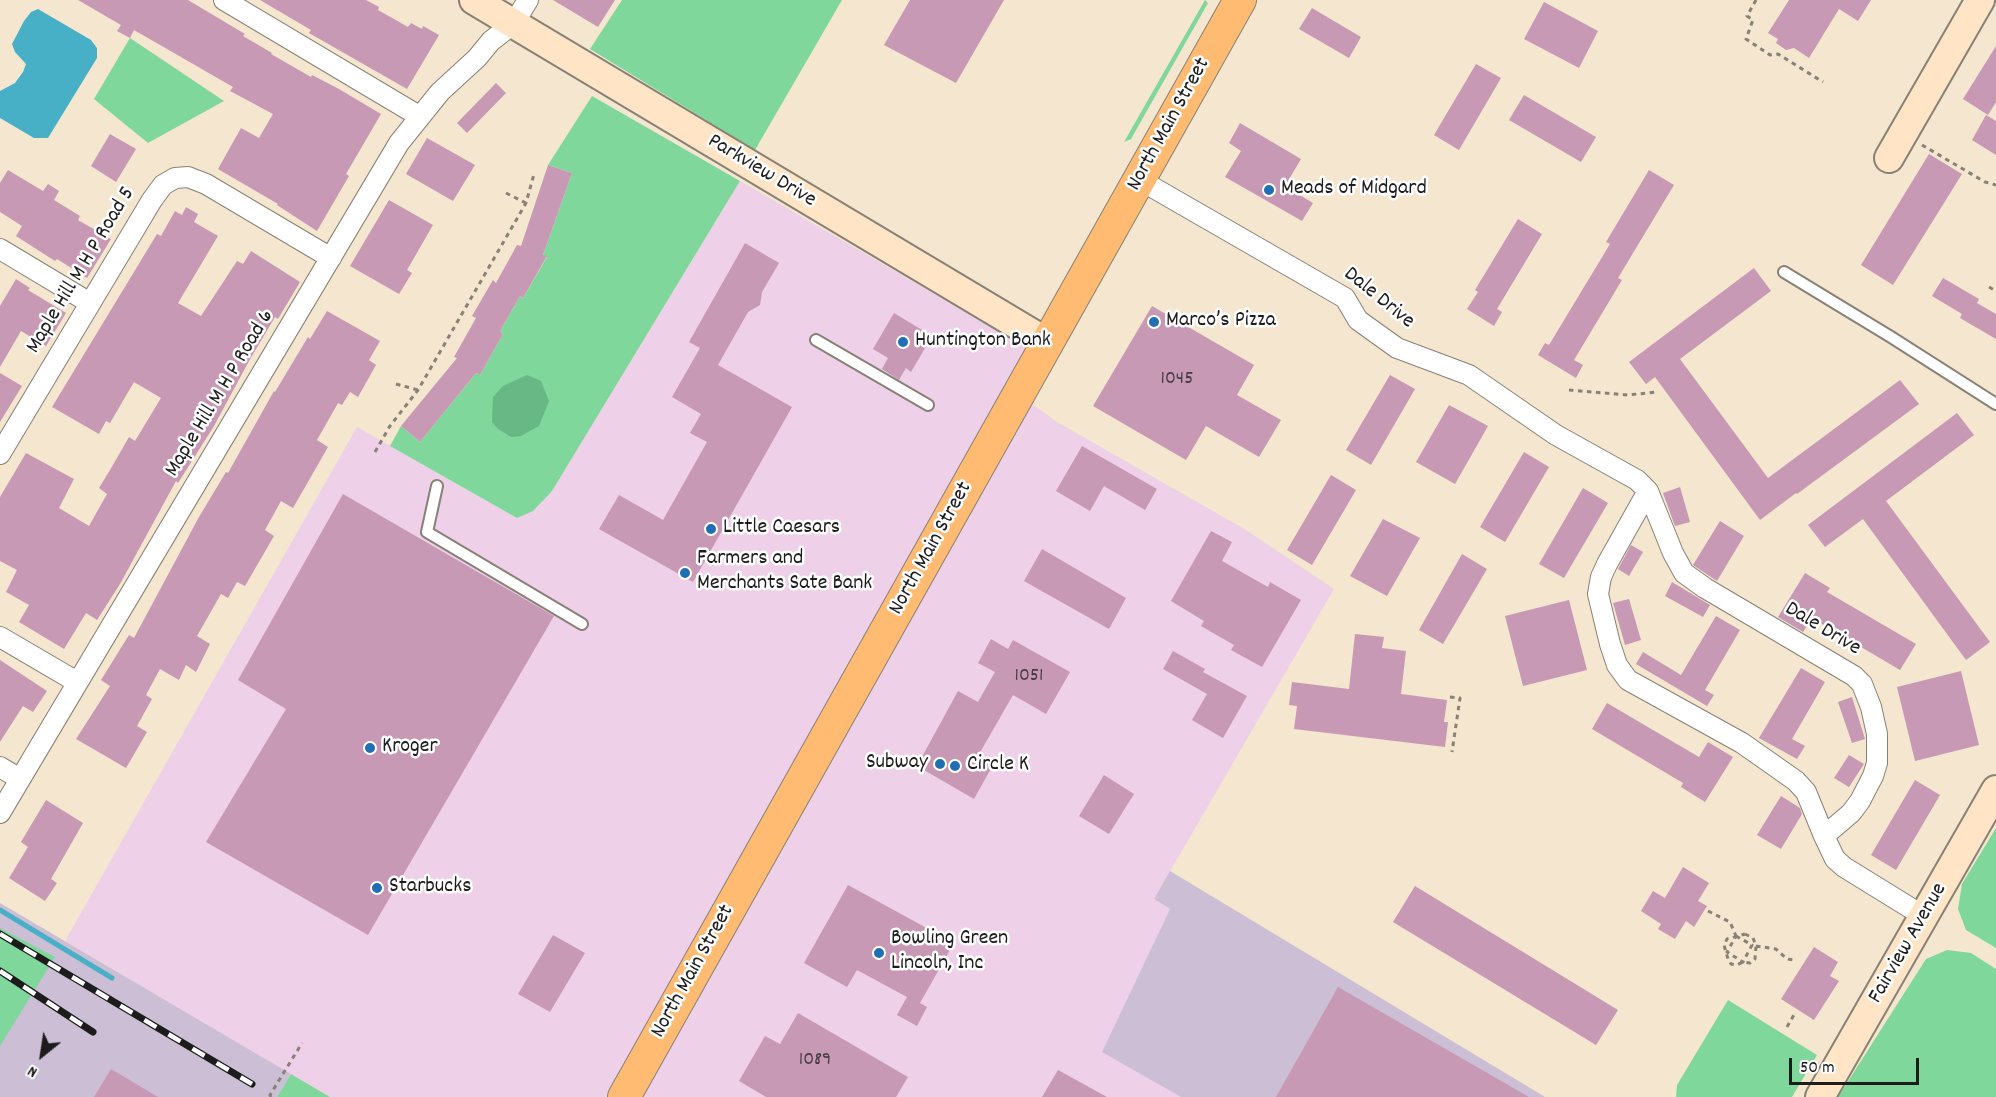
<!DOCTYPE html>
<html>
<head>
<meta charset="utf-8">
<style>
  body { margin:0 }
  #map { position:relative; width:1996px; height:1097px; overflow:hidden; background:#f4e6cf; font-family:Dekko,sans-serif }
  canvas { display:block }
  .north { position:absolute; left:12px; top:1025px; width:60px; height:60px; -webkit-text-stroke:4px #fff; paint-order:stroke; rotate:210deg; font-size:16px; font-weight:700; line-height:24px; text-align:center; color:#1c1c1c }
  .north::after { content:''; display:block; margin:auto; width:21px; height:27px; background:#1c1c1c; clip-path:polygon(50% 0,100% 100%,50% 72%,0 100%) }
  .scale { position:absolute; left:1789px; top:1058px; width:130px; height:27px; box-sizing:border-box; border:3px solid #1c1c1c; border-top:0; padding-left:8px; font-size:18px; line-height:21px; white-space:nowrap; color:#1c1c1c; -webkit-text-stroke:4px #fff; paint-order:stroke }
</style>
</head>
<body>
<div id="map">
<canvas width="1996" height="1097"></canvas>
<div class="north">N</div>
<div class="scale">50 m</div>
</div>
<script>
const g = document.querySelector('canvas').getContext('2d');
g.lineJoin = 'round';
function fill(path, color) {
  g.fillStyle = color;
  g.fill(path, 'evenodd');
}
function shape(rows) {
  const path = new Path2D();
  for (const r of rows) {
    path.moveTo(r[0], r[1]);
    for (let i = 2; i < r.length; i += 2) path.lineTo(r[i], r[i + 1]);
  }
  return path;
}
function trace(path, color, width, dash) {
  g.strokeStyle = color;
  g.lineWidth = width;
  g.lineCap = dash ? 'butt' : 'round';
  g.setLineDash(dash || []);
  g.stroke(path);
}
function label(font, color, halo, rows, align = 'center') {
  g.font = font + ' Dekko,sans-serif';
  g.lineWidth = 5;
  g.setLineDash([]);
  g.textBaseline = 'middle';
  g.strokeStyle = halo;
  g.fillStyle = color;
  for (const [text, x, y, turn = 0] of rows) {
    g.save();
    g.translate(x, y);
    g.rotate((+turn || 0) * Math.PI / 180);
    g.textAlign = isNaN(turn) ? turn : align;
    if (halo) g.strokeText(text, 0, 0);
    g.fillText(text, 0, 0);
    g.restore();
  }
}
fill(shape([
  [740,181,1029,349,1007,386,1057,422,1246,530,1334,589,1154,899,1170,909,1103,1051,1181,1097,330,1097,65,941,357,427,517,518,552,491]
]), '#eed0e8');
fill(shape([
  [1170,871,1545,1097,1181,1097,1102,1052,1170,909,1154,899],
  [0,903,291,1074,277,1097,0,1097]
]), '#ccbed4');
fill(shape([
  [622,0,842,0,755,150,590,49],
  [1205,0,1208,3,1131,139,1124,142],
  [130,38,224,101,148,143,94,99],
  [592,96,740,181,552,491,533,511,517,518,390,446,401,426,420,442,476,373,480,375,503,334,500,331,520,296,523,298,547,257,543,255,572,173,548,165],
  [1996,828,1996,948,1966,930,1958,909,1962,884],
  [0,928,55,957,0,1046],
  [1947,950,1971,953,1996,969,1996,1097,1838,1097,1926,959],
  [1728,1000,1817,1055,1792,1097,1676,1097,1677,1085],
  [291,1074,330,1097,277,1097]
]), '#7fd79c');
fill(shape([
  [527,375,541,381,549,401,539,426,521,436,511,437,498,429,492,422,493,397,503,386]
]), '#67b884');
fill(shape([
  [38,9,91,40,97,48,97,58,48,138,34,138,0,118,0,91,15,83,23,72,26,64,15,52,12,44,24,21,31,12]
]), '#48b0c6');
trace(shape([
  [0,910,112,978]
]), '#48b0c6', 5);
fill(shape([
  [78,0,188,0,245,34,243,36,272,53,271,54,311,77,312,75,339,89,381,114,346,174,349,176,317,231,277,205,278,204,218,169,241,128,259,138,273,114,230,91,233,87,134,30,130,38,117,31,121,25],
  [260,0,366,0,379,7,378,10,408,27,411,23,422,29,423,26,439,35,407,89,309,33,311,30],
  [553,0,615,0,598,27],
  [910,0,1004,0,956,83,884,45],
  [1789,0,1871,0,1858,21,1839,9,1809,58,1794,48,1786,50,1776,43,1778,39,1768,33],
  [1544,2,1598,31,1579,68,1524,39],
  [1312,8,1361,37,1349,58,1299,29],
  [1996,46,1996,102,1988,115,1963,99],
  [1476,64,1501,78,1459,150,1434,135],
  [496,83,506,93,467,133,457,123],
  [1524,95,1596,137,1581,162,1509,120],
  [1986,115,1996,121,1996,155,1972,140],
  [1240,123,1301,159,1285,186,1313,203,1302,221,1225,177,1241,151,1229,143],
  [110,134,136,149,116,182,91,166],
  [427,138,475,165,453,201,406,174],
  [1929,154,1962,174,1893,285,1861,265],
  [548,165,572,173,543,255,547,256,523,298,520,296,500,331,503,334,480,375,476,373,420,442,401,426,457,358,454,357,476,318,472,316,493,280,496,283,517,245,521,246],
  [8,170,43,191,48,184,59,191,54,200,80,216,78,220,111,239,87,278,57,259,55,261,16,236,22,226,0,212,0,183],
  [1649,170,1674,185,1618,278,1622,280,1574,360,1583,365,1576,378,1538,355,1545,343,1549,345,1610,244,1606,242],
  [389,200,433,225,407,270,412,273,399,294,350,266],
  [186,207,198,214,194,222,218,236,178,303,201,316,237,261,243,264,251,251,300,282,278,319,275,317,249,361,214,426,178,483,176,481,120,584,97,620,86,613,64,649,19,622,29,605,6,592,17,570,0,561,0,497,26,453,74,479,59,508,89,526,107,494,99,488,110,470,129,437,135,441,161,398,134,382,110,423,106,421,99,434,52,407,157,234,161,236,175,211,182,215],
  [1518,219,1542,234,1497,309,1502,312,1494,326,1467,309,1478,292,1475,290],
  [745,243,779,263,762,292,760,305,748,312,718,365,792,407,693,582,599,529,619,495,663,520,707,442,690,433,701,414,672,397,700,348,689,342],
  [1754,268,1771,291,1680,359,1768,478,1900,380,1919,404,1797,494,1796,493,1760,520,1655,377,1646,384,1629,362],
  [1943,278,1979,299,1977,303,1996,314,1996,339,1960,318,1962,314,1932,296],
  [16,279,30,288,28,290,66,313,46,346,21,331,0,367,0,306],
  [1152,306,1254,365,1237,395,1281,420,1259,457,1206,426,1186,460,1093,406],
  [327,311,380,341,369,360,376,365,358,397,350,392,342,405,338,403,317,440,328,447,293,508,281,501,265,530,274,536,245,586,237,582,228,598,221,594,197,636,210,644,196,672,186,665,179,680,160,669,146,695,152,699,137,726,147,732,126,768,76,739,110,686,101,680,129,635,134,638,199,517,226,472,228,473,274,391,275,392,308,337,310,339],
  [894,313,932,336,911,372,906,368,899,380,882,369,888,358,873,349],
  [0,373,22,386,0,422],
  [1390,375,1415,389,1371,465,1346,450],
  [1449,405,1488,426,1455,484,1416,462],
  [1957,413,1974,435,1886,501,1990,642,1966,660,1863,519,1825,547,1808,525],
  [1082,446,1157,489,1145,510,1104,486,1090,511,1056,491],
  [1524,452,1549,467,1505,542,1480,527],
  [1331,475,1356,490,1312,565,1287,550],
  [1680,487,1690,522,1675,526,1663,493],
  [1583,488,1608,503,1564,578,1539,564],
  [343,494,554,616,368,935,206,842,286,709,238,680],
  [1383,519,1420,538,1387,596,1350,576],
  [1720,521,1744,536,1717,581,1693,565],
  [1211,531,1232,542,1222,561,1268,587,1270,582,1301,600,1262,667,1231,650,1234,645,1201,626,1204,621,1171,601],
  [1631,545,1643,552,1629,576,1618,569],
  [1042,549,1126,598,1109,629,1024,581],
  [1462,554,1487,569,1443,644,1419,630],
  [1805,573,1830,588,1827,592,1916,644,1900,670,1812,618,1803,632,1778,617],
  [1672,582,1710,605,1703,617,1665,596],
  [1629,599,1641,640,1625,645,1613,603],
  [1569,600,1587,670,1523,686,1505,616],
  [1716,616,1740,630,1705,690,1714,695,1707,706,1636,664,1643,652,1681,675],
  [1355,634,1384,637,1382,648,1406,651,1401,694,1447,700,1444,722,1448,722,1445,747,1294,729,1297,706,1289,705,1292,682,1349,689],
  [991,639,1008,649,1013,640,1070,672,1046,714,1013,695,978,756,993,765,974,799,917,766,958,691,978,702,995,672,978,663],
  [1173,651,1205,669,1203,672,1247,696,1223,738,1192,720,1207,694,1163,669],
  [0,660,47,691,33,712,23,706,0,742],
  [1801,668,1825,682,1792,739,1805,746,1797,759,1759,738],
  [1961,671,1979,745,1915,761,1897,687],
  [1852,697,1865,739,1852,743,1838,702],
  [1607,703,1699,757,1708,742,1733,757,1705,802,1681,787,1683,783,1592,729],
  [1849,755,1864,764,1849,787,1834,778],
  [1104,775,1134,794,1109,834,1079,816],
  [1915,780,1940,795,1896,870,1871,855],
  [1781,796,1800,808,1802,814,1781,849,1757,835],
  [46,800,83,823,51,879,57,883,45,901,9,878,28,847,21,842],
  [1683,867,1709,883,1698,901,1707,906,1694,927,1686,921,1675,939,1658,929,1661,924,1641,911,1653,891,1665,898],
  [848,885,954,943,920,1003,927,1007,917,1026,897,1015,907,997,857,970,847,987,804,963],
  [1415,886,1618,1010,1596,1045,1393,922],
  [553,935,585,953,550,1012,518,994],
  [1814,947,1838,962,1830,976,1839,981,1814,1020,1781,999],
  [1338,987,1529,1097,1276,1097],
  [798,1013,908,1077,896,1097,766,1097,739,1081,765,1036,780,1044],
  [111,1069,158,1097,94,1097],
  [1058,1070,1107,1097,1042,1097]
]), '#c799b4');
const lane = shape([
  [1784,272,1891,337,1996,404],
  [816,340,928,405],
  [437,486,427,532,582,624]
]);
const street = shape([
  [224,0,419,116],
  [1140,180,1345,298,1358,320,1397,348,1469,375,1556,435,1637,480,1648,491,1607,564,1601,577,1598,594,1610,644,1617,665,1628,680,1742,743,1796,781,1806,792,1824,836],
  [0,249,90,303],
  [0,454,152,200,163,185,175,178,188,177,206,184,331,258],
  [1648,491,1673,553,1684,573,1705,588,1854,676,1862,684,1871,707,1877,734,1877,763,1873,776,1860,801,1851,813,1824,836,1835,859,1844,867,1925,917],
  [0,637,77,682],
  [0,767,20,779],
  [0,813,399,143,440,92,477,58,491,41,514,23,528,0]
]);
const secondary = shape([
  [474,0,1048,343],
  [1889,158,1980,0],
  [1820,1097,1996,790]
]);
const primary = shape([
  [624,1097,1240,0]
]);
trace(lane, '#888176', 14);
trace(street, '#888176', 22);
trace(secondary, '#888176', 32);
trace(primary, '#888176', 34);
trace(shape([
  [1756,0,1747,16,1753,20,1746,39,1770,55,1778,54,1823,82],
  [1922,145,1985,182,1996,185],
  [506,193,526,203],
  [1989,287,1996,291],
  [396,384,418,390],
  [1569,390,1628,395,1656,392],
  [375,452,390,426,418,390,526,203,534,174],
  [1450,697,1460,698,1452,752],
  [1708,911,1730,922,1736,936],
  [1745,934,1753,938,1756,946,1755,959,1750,963,1743,962,1737,965,1731,964,1728,959,1724,945,1727,939,1745,934],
  [1736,936,1752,945,1743,962,1727,952,1736,936],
  [1756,946,1776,949,1787,959,1794,960],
  [1787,1027,1795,1013],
  [271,1097,270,1095,302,1043]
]), '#888176', 3, [4.5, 4.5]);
trace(lane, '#fff', 10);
trace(street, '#fff', 20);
trace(secondary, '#ffe4c6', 28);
trace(primary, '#febb71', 32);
const rail = shape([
  [0,934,252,1084],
  [0,971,93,1032]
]);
trace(rail, '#1c1c1c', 7);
trace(rail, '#fff', 4.5, [14]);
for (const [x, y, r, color] of [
  [1269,190,6,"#1f6fb2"],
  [1154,322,6,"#1f6fb2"],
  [903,342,6,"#1f6fb2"],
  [711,529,6,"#1f6fb2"],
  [685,573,6,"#1f6fb2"],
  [370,748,6,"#1f6fb2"],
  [940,764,6,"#1f6fb2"],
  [955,766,6,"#1f6fb2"],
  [377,888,6,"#1f6fb2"],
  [879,953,6,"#1f6fb2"]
]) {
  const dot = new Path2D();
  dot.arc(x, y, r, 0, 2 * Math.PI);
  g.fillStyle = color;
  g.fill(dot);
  trace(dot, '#fff', 2);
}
label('20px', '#473b42', null, [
  ["1045",1177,380],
  ["1051",1029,677],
  ["1089",815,1061]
]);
label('22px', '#1c1c1c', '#fff', [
  ["North Main Street",1170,125,-61],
  ["Parkview Drive",761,172,31],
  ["Maple Hill M H P Road 5",82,271,-59],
  ["Dale Drive",1378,299,39],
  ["Maple Hill M H P Road 6",221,394,-59],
  ["North Main Street",932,549,-61],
  ["Dale Drive",1822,630,31],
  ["Fairview Avenue",1909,944,-60],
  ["North Main Street",694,972,-61]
]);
label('22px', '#1c1c1c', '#fff', [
  ["Meads of Midgard",1281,190],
  ["Marco’s Pizza",1166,322],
  ["Huntington Bank",915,342],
  ["Little Caesars",723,529],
  ["Farmers and",697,560],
  ["Merchants Sate Bank",697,585],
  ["Kroger",382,748],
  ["Subway",928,764,"right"],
  ["Circle K",967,766],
  ["Starbucks",389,888],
  ["Bowling Green",891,940],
  ["Lincoln, Inc",891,965]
], 'left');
</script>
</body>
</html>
